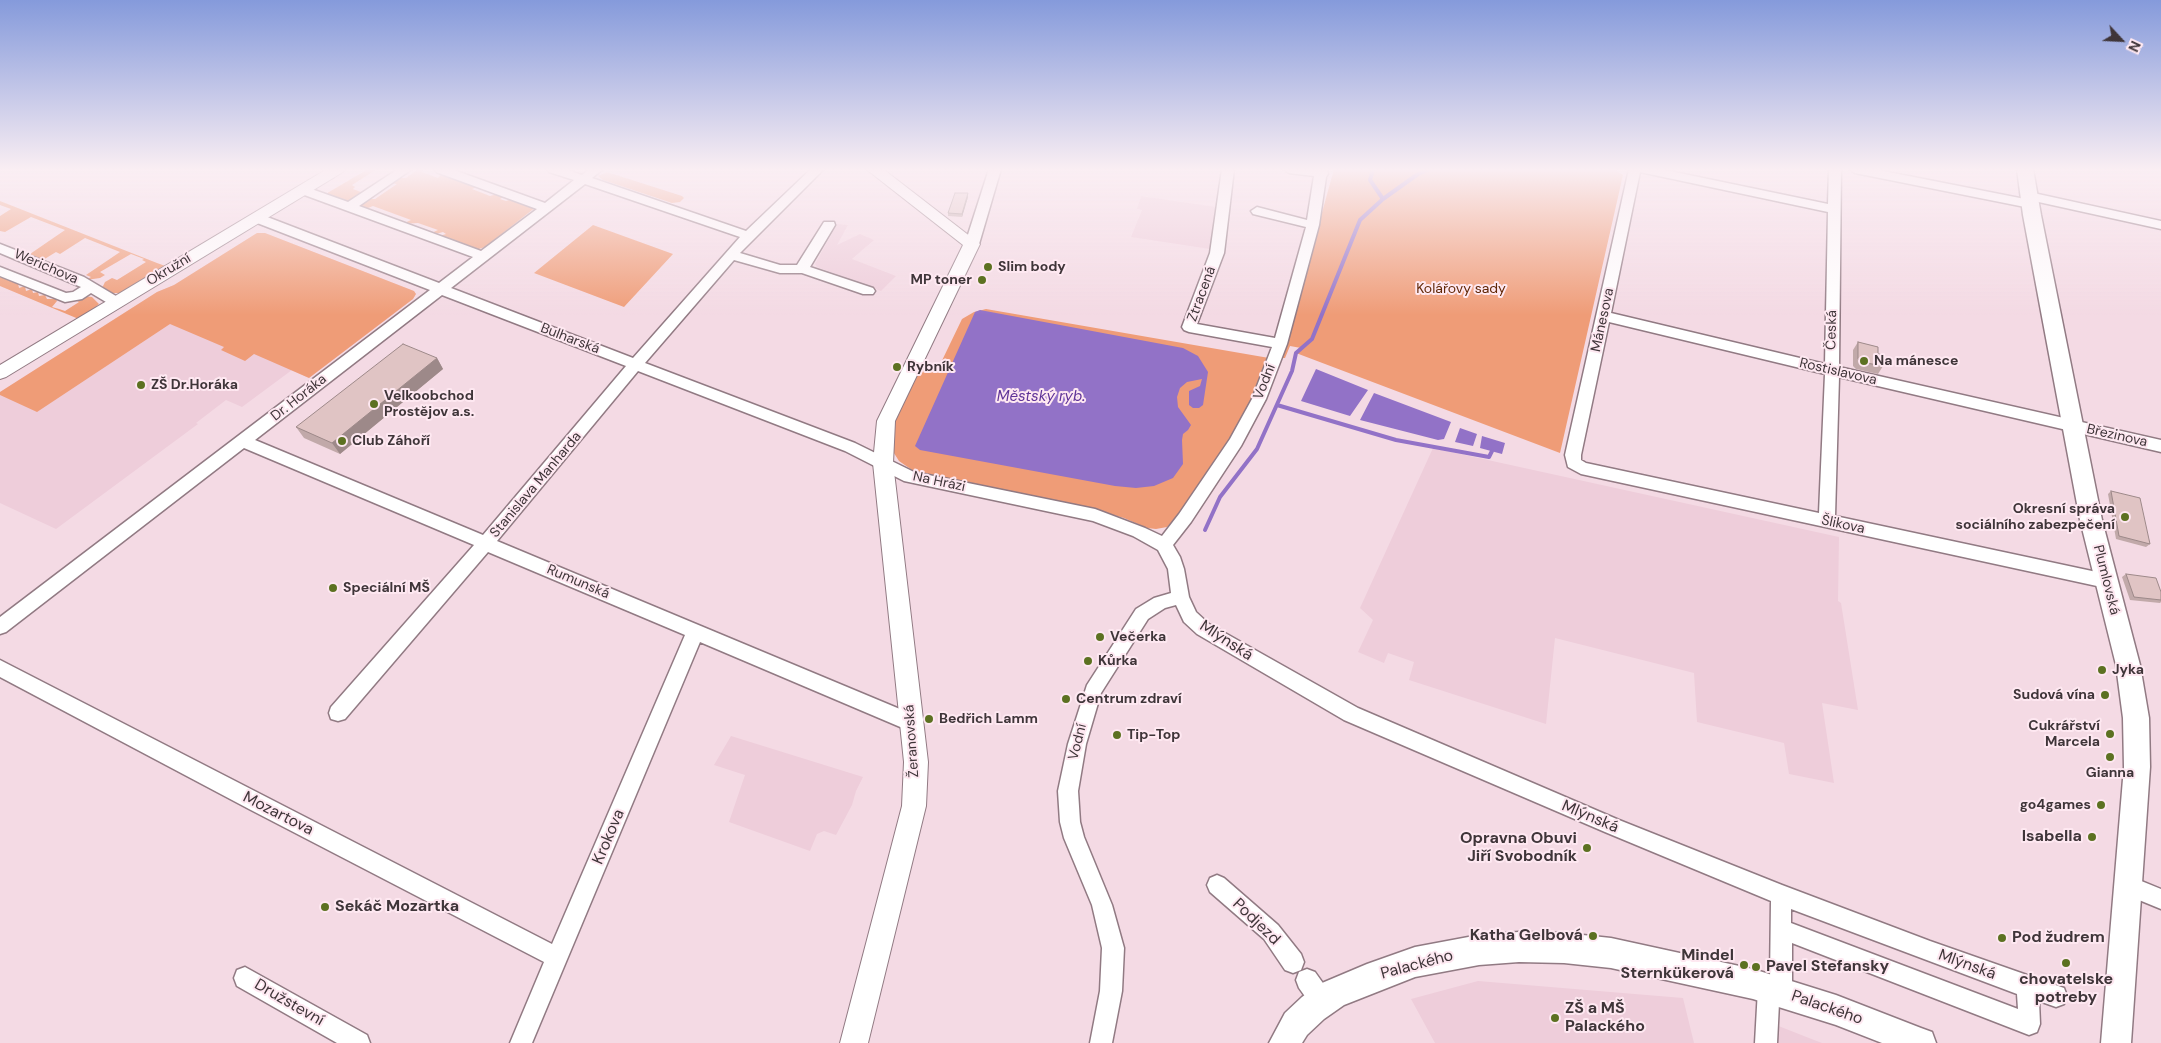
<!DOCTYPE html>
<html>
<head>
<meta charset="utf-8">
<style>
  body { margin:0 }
  #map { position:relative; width:2161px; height:1043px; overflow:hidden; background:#f4dae4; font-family:"DM Sans",sans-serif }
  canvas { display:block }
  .north { position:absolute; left:2096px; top:15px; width:50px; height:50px; -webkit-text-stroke:4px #fee8f1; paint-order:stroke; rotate:115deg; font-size:14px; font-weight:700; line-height:20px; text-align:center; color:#3f3539 }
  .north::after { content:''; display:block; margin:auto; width:18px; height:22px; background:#3f3539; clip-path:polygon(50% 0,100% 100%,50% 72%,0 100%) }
</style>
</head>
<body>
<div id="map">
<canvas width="2161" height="1043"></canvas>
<div class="north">N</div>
</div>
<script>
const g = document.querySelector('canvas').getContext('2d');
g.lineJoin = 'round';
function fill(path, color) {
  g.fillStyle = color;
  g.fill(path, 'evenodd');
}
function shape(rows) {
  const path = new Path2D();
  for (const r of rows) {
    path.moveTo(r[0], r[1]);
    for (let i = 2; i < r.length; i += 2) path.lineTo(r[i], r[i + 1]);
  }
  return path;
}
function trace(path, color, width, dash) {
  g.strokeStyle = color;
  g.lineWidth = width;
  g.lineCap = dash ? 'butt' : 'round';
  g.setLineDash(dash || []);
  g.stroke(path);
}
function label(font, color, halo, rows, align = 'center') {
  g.font = font + ' "DM Sans",sans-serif';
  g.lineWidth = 4;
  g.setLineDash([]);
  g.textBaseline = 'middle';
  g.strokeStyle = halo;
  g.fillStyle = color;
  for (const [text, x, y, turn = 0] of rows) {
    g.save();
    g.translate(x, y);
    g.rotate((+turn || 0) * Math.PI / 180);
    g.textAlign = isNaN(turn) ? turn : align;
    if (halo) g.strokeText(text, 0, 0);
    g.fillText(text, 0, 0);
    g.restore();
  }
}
fill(shape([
  [1141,196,1216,207,1210,249,1131,237,1142,210,1137,209],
  [837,224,848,225,837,245,860,234,874,240,852,259,896,276,881,291,817,267,815,264],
  [257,233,265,233,414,291,416,294,413,299,309,378,292,370,242,407,226,400,196,423,198,424,56,529,0,503,0,392,157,292,174,285],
  [1433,448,1839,537,1838,601,1841,603,1858,710,1822,703,1834,783,1789,774,1784,743,1697,722,1694,673,1555,638,1546,724,1409,680,1414,662,1388,653,1384,663,1358,652,1373,620,1360,608],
  [731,736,863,777,856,791,852,805,836,835,824,831,817,834,810,851,729,822,745,775,714,765],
  [1478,981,1683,998,1694,1043,1435,1043,1411,999],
  [1776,1025,1809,1038,1822,1043,1777,1043]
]), '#eecdda');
fill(shape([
  [368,169,377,169,352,185,355,187,353,189,366,194,350,202,344,202,324,195],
  [410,169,423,169,422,172,438,178,443,172,480,186,472,189,490,196,501,193,506,195,500,199,506,201,515,198,536,207,485,247,476,250,436,237,446,234,443,232,432,235,429,234,438,230,418,223,402,224,411,220,373,206,363,210,360,207,366,199,375,199,397,184,389,183,397,178,406,178,417,170],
  [1334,169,1615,169,1623,175,1560,453,1296,353,1301,348,1290,346,1285,358,1282,358],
  [607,172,682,196,684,198,680,202,672,203,603,180,598,176],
  [0,201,157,263,168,267,121,293,111,293,102,288,105,282,112,278,117,280,146,262,142,260,144,259,131,254,100,272,105,275,100,278,86,280,91,277,86,275,120,252,85,238,60,254,56,252,43,260,30,254,65,230,31,217,5,232,0,231,0,216,11,209,0,205],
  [593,225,673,254,624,307,534,273],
  [257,233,265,233,414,291,416,294,413,299,309,378,254,354,245,361,221,350,224,347,170,324,37,412,0,395,0,392,157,292,174,285],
  [0,277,18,283,19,288,25,286,26,291,32,289,33,293,38,292,39,296,45,295,47,299,56,299,57,301,52,307,59,309,65,311,79,302,75,300,84,296,92,297,99,304,81,320,0,286],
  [986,309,1269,358,1250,403,1227,444,1179,515,1167,527,1156,529,1147,528,1124,518,1082,506,929,475,912,470,899,461,892,450,892,436,896,418,918,369,936,373,962,319,974,312]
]), '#ef9c77');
fill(shape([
  [980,310,1183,348,1198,356,1208,372,1203,405,1199,408,1193,408,1189,405,1189,391,1200,386,1202,379,1187,382,1180,388,1177,397,1178,407,1191,425,1188,430,1183,434,1182,440,1183,464,1173,478,1154,486,1136,488,1115,486,920,450,915,446,975,312],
  [1316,369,1368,390,1350,416,1301,401],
  [1374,393,1451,422,1444,439,1438,440,1360,420],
  [1460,428,1477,434,1473,446,1455,442],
  [1482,436,1505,443,1502,454,1480,448]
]), '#9272c7');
trace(shape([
  [1373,169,1370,180,1383,199],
  [1277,405,1396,440,1489,457,1492,451],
  [1205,530,1220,497,1257,449,1292,371,1296,353,1312,339,1360,220,1383,199,1418,174,1430,169]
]), '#9272c7', 4);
const minor = shape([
  [398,169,412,169,359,206,481,251,537,209,436,172,434,169,451,169,545,203,574,180,549,172,547,169,565,169,582,175,589,169,603,169,592,178,746,231,811,169,824,169,740,253,780,265,797,265,824,222,834,222,835,225,810,267,873,288,875,291,873,294,863,294,802,273,780,273,734,260,645,363,855,443,914,472,1095,509,1145,528,1162,536,1179,514,1230,439,1252,399,1272,347,1189,332,1184,330,1182,327,1210,253,1222,169,1234,169,1224,253,1197,324,1275,338,1306,227,1253,214,1251,211,1257,207,1307,220,1314,176,1289,173,1283,169,1327,169,1328,174,1326,177,1319,225,1287,344,1266,399,1241,446,1191,522,1173,545,1180,557,1184,569,1189,597,1196,612,1209,624,1358,708,1619,820,1782,885,1930,941,2064,988,2067,996,2064,1004,2056,1007,2039,1001,2040,1024,2037,1032,2029,1035,1792,943,1792,993,1789,1001,1779,1003,1777,1043,1755,1043,1758,989,1761,981,1770,979,1771,901,1605,832,1344,720,1197,634,1184,622,1176,605,1165,608,1148,619,1101,693,1086,744,1078,791,1080,822,1084,837,1112,905,1124,948,1122,991,1112,1043,1090,1043,1100,991,1102,948,1092,905,1064,838,1060,822,1058,791,1068,744,1087,685,1136,609,1154,598,1171,593,1168,569,1158,550,1133,536,1093,521,904,481,845,451,638,371,497,541,919,717,921,723,919,729,912,731,905,729,700,642,532,1043,510,1043,544,962,249,809,0,677,0,660,552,944,685,635,488,552,345,719,338,721,331,719,329,713,331,707,474,545,244,448,6,632,0,634,0,617,430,290,252,221,251,218,252,215,262,215,439,283,473,257,299,193,297,190,303,186,348,202,398,169],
  [585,184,740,237,633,358,451,288,585,184],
  [442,295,626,366,483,535,255,440,442,295],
  [1791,909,2017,994,2018,1009,1791,923,1791,909],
  [989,169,1001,169,979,244,972,248,965,244,989,169],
  [1629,169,1660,169,1828,204,1829,169,1841,169,1839,367,2161,440,2161,452,1839,377,1835,516,2106,574,2112,576,2114,581,2112,586,2106,588,1581,474,1568,467,1565,455,1629,169],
  [1640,172,1828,212,1825,364,1611,313,1640,172],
  [1609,322,1825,374,1819,513,1586,463,1581,460,1581,455,1609,322],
  [1849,169,1873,169,2030,200,2036,204,2030,208,1855,173,1849,169],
  [2029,192,2161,221,2161,229,2025,199,2023,196,2025,193,2029,192],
  [0,244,84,277,121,299,123,302,121,305,116,306,111,305,91,293,82,299,65,302,0,276,0,267,66,293,73,292,81,287,0,253,0,244],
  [1217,875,1224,878,1278,925,1301,954,1304,962,1301,970,1293,973,1285,970,1264,939,1210,892,1207,885,1210,878,1217,875],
  [2129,876,2161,889,2161,909,2122,893,2119,886,2122,879,2129,876],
  [245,967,367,1035,370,1043,337,1043,237,986,234,978,237,970,245,967],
  [1307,969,1315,972,1330,993,1333,1001,1330,1009,1322,1012,1314,1009,1299,988,1296,980,1299,972,1307,969]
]);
const tertiary = shape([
  [327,169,346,169,343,172,6,377,0,379,0,365,327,169],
  [866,169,883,169,980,244,895,421,893,463,928,762,926,806,868,1043,840,1043,902,806,904,762,873,463,877,421,963,245,866,169]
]);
const secondary = shape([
  [2017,169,2033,169,2041,215,2102,520,2140,665,2149,718,2150,767,2131,1043,2101,1043,2124,767,2123,718,2116,665,2080,520,2023,215,2017,169],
  [1519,932,1564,933,1611,938,1753,969,1836,995,1921,1028,1932,1032,1936,1043,1882,1043,1836,1025,1753,999,1611,968,1564,963,1519,962,1479,965,1415,977,1344,1005,1324,1019,1307,1035,1302,1043,1269,1043,1285,1013,1302,997,1322,983,1367,964,1415,947,1479,935,1519,932]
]);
trace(minor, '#917a83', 3);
trace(tertiary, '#917a83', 2);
trace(secondary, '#917a83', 3);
fill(minor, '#fff');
fill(tertiary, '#fff');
fill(secondary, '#fff');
fill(shape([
  [968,197,962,217,948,216,948,213],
  [1858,342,1878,354,1883,366,1878,374,1856,369,1853,366,1853,350],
  [437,358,443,369,340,454,304,438,296,427],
  [2111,491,2150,544,2146,547,2116,539,2108,494],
  [2126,574,2161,592,2161,602,2160,603,2130,600,2122,577]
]), '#c1a9a9');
fill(shape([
  [968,193,968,197,962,217,962,214],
  [437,358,443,369,340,454,332,443]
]), '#9d8989');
const building = shape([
  [955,193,968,193,962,214,948,213,955,193],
  [1858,342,1878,347,1878,354,1882,354,1883,366,1861,362,1858,359,1858,342],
  [403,344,437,358,332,443,296,427,403,344],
  [2111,491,2140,498,2150,544,2119,536,2111,491],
  [2126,574,2156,578,2161,592,2161,600,2134,597,2126,574]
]);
fill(building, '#e0c4c4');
trace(building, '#9d8989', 1);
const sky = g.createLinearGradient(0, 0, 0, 315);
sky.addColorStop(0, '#859adb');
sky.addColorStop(0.54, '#faeef3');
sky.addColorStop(1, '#faeef300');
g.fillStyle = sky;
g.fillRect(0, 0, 2161, 315);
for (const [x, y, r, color] of [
  [988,267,5,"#5c7121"],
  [982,280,5,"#5c7121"],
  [1864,361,5,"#5c7121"],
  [897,367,5,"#5c7121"],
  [141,385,5,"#5c7121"],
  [374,404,5,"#5c7121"],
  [342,441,5,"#5c7121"],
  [2125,517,5,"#5c7121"],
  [333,588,5,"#5c7121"],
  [1100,637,5,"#5c7121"],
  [1088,661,5,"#5c7121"],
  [2102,670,5,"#5c7121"],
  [2105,695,5,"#5c7121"],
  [1066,699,5,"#5c7121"],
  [929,719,5,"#5c7121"],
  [2110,734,5,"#5c7121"],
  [1117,735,5,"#5c7121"],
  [2110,757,5,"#5c7121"],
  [2101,805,5,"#5c7121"],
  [2092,837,5,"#5c7121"],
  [1587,848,5,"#5c7121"],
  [325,907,5,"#5c7121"],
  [1593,936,5,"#5c7121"],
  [2002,938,5,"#5c7121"],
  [2066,963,5,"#5c7121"],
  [1744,965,5,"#5c7121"],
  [1756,967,5,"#5c7121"],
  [1555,1018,5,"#5c7121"]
]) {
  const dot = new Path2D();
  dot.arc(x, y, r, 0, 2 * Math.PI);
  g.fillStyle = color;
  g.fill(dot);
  trace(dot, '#fee8f1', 2);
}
label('14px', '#3f3539', '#fee8f1', [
  ["Werichova",46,267,23],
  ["Okružní",169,270,-31],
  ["Ztracená",1202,294,-70],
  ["Mánesova",1603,320,-78],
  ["Česká",1832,330,-89],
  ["Bulharská",570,339,21],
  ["Rostislavova",1838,372,13],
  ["Vodní",1265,382,-68],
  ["Dr. Horáka",299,398,-38],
  ["Březinova",2117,436,13],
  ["Na Hrázi",939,482,12],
  ["Stanislava Manharda",536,485,-50],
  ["Šlikova",1843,525,12],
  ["Plumlovská",2106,580,76],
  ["Rumunská",578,582,23],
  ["Žeranovská",912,741,-94],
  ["Vodní",1078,742,-76]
]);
label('bold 14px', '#3f3539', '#fee8f1', [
  ["Slim body",998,267],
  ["MP toner",972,280,"right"],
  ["Na mánesce",1874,361],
  ["Rybník",907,367],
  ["ZŠ Dr.Horáka",151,385],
  ["Velkoobchod",384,396],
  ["Prostějov a.s.",384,412],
  ["Club Záhoří",352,441],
  ["Okresní správa",2115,509,"right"],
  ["sociálního zabezpečení",2115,525,"right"],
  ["Speciální MŠ",343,588],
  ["Večerka",1110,637],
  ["Kůrka",1098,661],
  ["Jyka",2112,670],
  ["Sudová vína",2095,695,"right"],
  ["Centrum zdraví",1076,699],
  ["Bedřich Lamm",939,719],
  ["Cukrářství",2100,726,"right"],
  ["Marcela",2100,742,"right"],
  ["Tip-Top",1127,735],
  ["Gianna",2110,773,"center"],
  ["go4games",2091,805,"right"]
], 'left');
label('14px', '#612706', '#fee8f1', [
  ["Kolářovy sady",1461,289]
]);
label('italic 15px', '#5f3398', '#fee8f1', [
  ["Městský ryb.",1041,397]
]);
label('16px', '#3f3539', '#fee8f1', [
  ["Mlýnská",1226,641,33],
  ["Mozartova",278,814,27],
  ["Mlýnská",1590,817,23],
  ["Krokova",609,837,-67],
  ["Podjezd",1256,922,44],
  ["Palackého",1417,965,-15],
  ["Mlýnská",1967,965,20],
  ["Družstevní",289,1003,30],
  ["Palackého",1827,1008,19]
]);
label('bold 16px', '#3f3539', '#fee8f1', [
  ["Isabella",2082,837],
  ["Opravna Obuvi",1577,839],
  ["Jiří Svobodník",1577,857],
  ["Sekáč Mozartka",335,907,"left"],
  ["Katha Gelbová",1583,936],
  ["Pod žudrem",2012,938,"left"],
  ["Mindel",1734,956],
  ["Sternkükerová",1734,974],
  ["Pavel Stefansky",1766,967,"left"],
  ["chovatelske",2066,980,"center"],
  ["potreby",2066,998,"center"],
  ["ZŠ a MŠ",1565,1009,"left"],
  ["Palackého",1565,1027,"left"]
], 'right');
</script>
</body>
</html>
